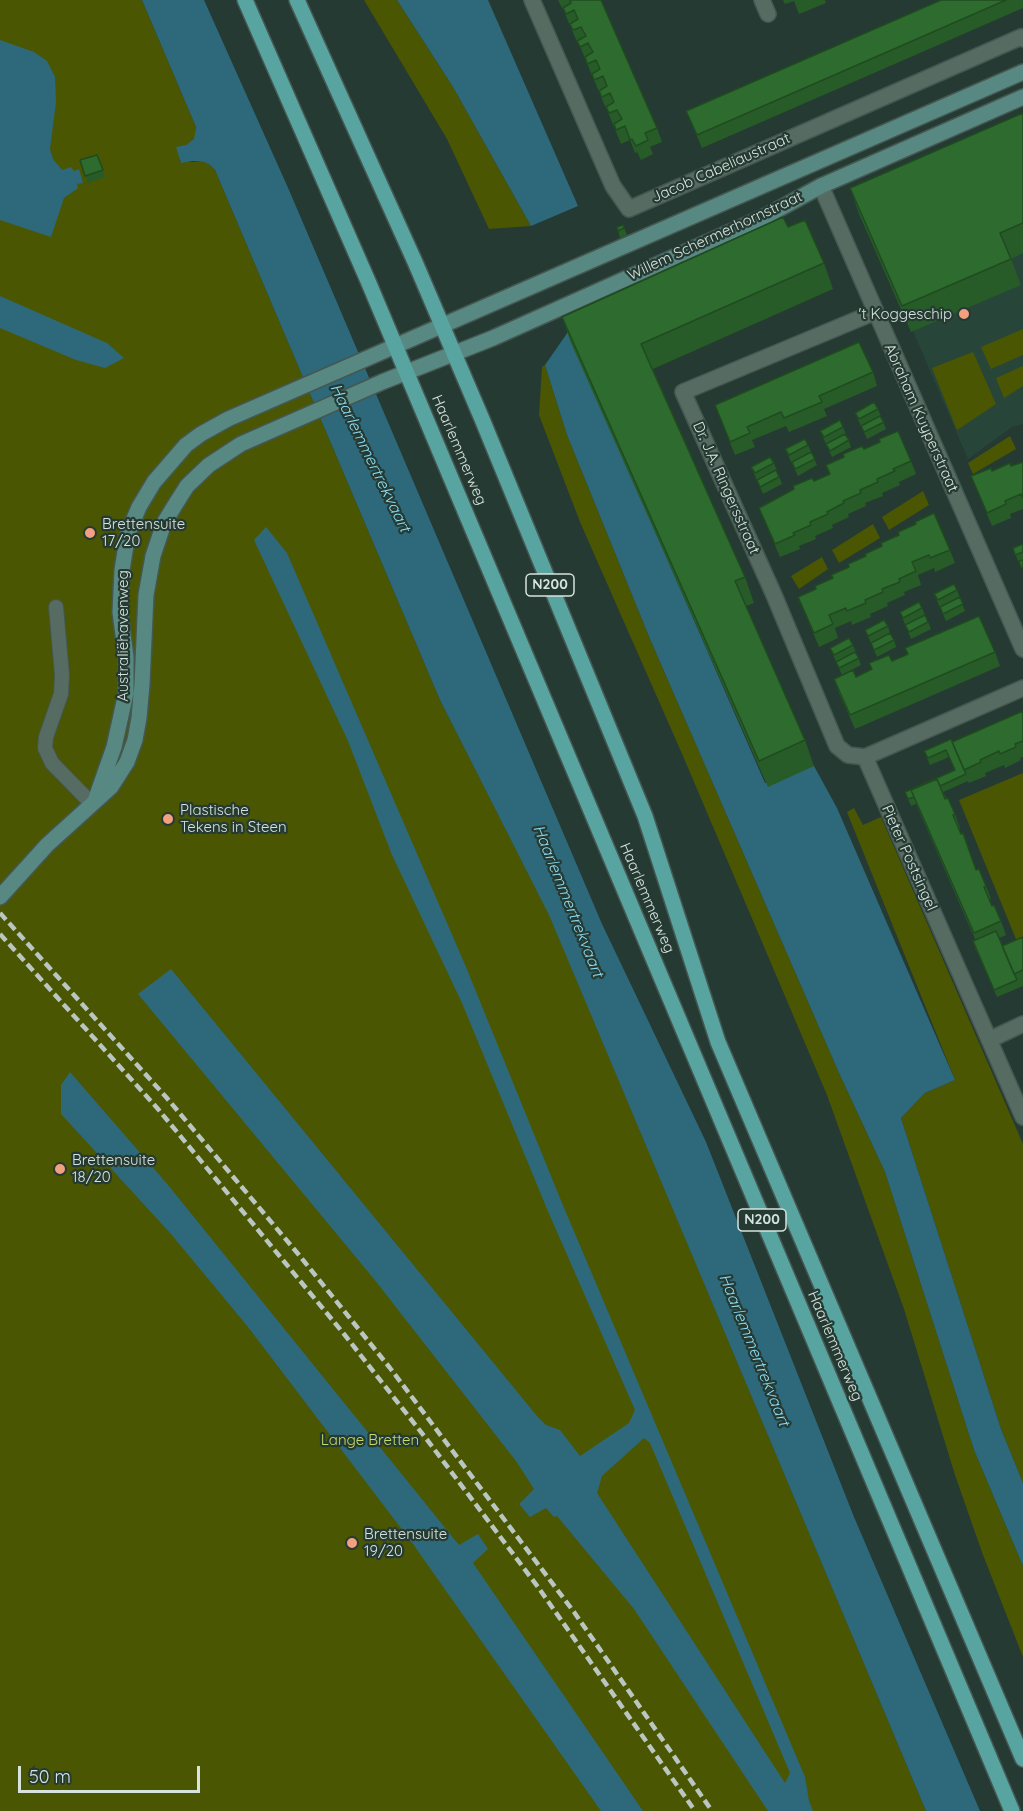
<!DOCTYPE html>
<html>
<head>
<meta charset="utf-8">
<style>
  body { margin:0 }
  #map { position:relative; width:1023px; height:1811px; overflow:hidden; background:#253a32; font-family:Quicksand,sans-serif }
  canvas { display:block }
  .scale { position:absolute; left:18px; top:1766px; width:182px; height:27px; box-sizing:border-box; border:3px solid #d7e3de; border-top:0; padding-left:8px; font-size:18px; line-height:21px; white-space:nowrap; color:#d7e3de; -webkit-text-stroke:4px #253a32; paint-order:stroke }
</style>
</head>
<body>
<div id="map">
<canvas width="1023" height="1811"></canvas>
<div class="scale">50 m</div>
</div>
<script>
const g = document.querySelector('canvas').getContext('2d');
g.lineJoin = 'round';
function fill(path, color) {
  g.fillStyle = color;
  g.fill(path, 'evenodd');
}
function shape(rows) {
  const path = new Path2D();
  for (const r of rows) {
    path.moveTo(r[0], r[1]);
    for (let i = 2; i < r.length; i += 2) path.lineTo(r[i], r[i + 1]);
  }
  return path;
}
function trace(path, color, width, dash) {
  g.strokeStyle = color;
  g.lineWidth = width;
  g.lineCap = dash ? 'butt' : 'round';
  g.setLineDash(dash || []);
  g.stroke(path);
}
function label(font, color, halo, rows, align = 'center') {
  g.font = font + ' Quicksand,sans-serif';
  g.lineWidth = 4.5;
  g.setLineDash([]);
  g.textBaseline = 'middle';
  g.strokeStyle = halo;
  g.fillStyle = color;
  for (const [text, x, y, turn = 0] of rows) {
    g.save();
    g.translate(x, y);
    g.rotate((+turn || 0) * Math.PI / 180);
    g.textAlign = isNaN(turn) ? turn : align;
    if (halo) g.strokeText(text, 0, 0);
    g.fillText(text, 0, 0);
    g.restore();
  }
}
fill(shape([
  [1023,130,1023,424,1012,427,968,459,858,203]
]), '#28453a');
fill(shape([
  [0,0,142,0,196,127,195,139,186,145,180,162,204,162,210,165,215,170,440,700,549,914,926,1811,0,1811],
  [364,0,397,0,453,87,531,226,489,229,447,139],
  [1023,329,1023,355,991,369,981,347],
  [973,352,996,404,957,430,932,368],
  [545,365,567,435,650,639,839,1073,885,1172,974,1450,1023,1566,1023,1657,983,1555,955,1475,904,1309,827,1095,683,756,580,522,539,415,542,367],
  [1023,366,1023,386,1004,398,996,378],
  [1010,436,1016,449,973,474,968,463],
  [923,491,929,505,889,530,882,517],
  [873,524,880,538,839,563,832,550],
  [822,557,828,569,799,589,791,576],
  [1023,773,1023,942,1018,944,959,800],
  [854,808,863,825,881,817,1023,1144,1023,1483,1001,1429,901,1118,925,1093,955,1080,847,812]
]), '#4b5602');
fill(shape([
  [142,0,204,0,289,190,602,924,706,1142,854,1517,980,1811,926,1811,549,915,440,700,215,170,210,165,204,162,193,161,181,163,176,147,186,145,194,139,196,127],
  [397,0,488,0,578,206,531,226,453,87],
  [0,40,34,52,47,61,55,77,56,102,50,149,53,159,62,170,71,167,74,171,79,169,83,183,77,184,78,188,64,198,51,237,0,220],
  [0,296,107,343,124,358,105,368,76,360,0,328],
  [568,332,765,783,814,766,837,808,955,1080,925,1093,901,1118,1001,1429,1023,1483,1023,1566,974,1450,885,1172,839,1073,650,639,567,435,545,365],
  [266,527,287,553,466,967,562,1203,805,1777,809,1801,813,1811,768,1811,634,1609,557,1516,554,1517,546,1508,530,1517,519,1504,534,1489,516,1461,374,1279,138,994,171,969,537,1416,546,1425,560,1430,580,1456,629,1423,635,1410,547,1209,462,1003,392,855,348,741,254,540],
  [644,1438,650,1443,790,1773,785,1783,597,1493,602,1476],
  [70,1072,168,1185,459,1545,478,1534,488,1549,473,1563,643,1811,601,1811,413,1544,248,1327,171,1234,61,1114,61,1085]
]), '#2d697b');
const lane = shape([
  [56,607,62,675,61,694,46,737,45,748,52,763,92,804]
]);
const street = shape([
  [532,0,613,186,629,209,1021,37,1023,39],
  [762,0,768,14],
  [821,186,1023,649],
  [865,757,848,755,837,746,774,595,683,392,875,312],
  [865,757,1023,1117],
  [865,757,1023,688],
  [989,1040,1023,1024]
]);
const secondary = shape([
  [96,798,114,747,126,693,126,657,120,612,122,570,128,533,139,507,154,482,186,445,201,434,228,419,1023,72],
  [0,897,47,845,111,787,127,762,135,740,139,718,142,684,146,595,153,556,164,523,175,505,187,486,209,465,241,444,382,382,493,338,766,216,821,186,1023,97]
]);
const primary = shape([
  [245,0,368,281,1012,1811],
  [297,0,415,262,482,419,645,816,718,1042,1023,1759]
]);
trace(lane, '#455751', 16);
trace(street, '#455751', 18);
trace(secondary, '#455751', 18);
trace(primary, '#455751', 18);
trace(lane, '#566c63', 14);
trace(street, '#566c63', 15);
trace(secondary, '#578882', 15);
trace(primary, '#58a4a1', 15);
trace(shape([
  [0,913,166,1097,299,1255,390,1368,574,1612,712,1811],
  [0,934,158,1109,344,1334,428,1441,538,1587,695,1811]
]), '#b9c6c1', 4.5, [9, 4.5]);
fill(shape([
  [558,0,601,0,657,128,662,142,650,147,653,154,641,160,637,152,635,153,630,140,621,144,607,110,604,104,579,44,578,44,568,21,563,8,567,5,562,8],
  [783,0,825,0,826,3,799,14,794,1,785,4],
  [941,0,1023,0,1023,8,702,148,686,111],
  [1023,113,1023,253,1011,259,1021,285,911,332,859,214,850,188],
  [97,155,105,177,88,183,80,160],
  [623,225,627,235,620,238,617,227],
  [788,227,824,263,833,289,653,369,745,577,754,603,746,606,805,740,814,766,768,787,571,343,562,317],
  [873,372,877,386,824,409,827,416,789,432,786,426,752,440,755,447,735,455,715,405],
  [878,409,886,429,867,439,855,413],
  [843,427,851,447,832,457,820,431],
  [808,445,817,465,798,476,785,449],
  [864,449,911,461,916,474,899,482,900,485,882,493,883,496,865,503,866,506,848,514,849,517,832,525,833,528,815,536,816,539,799,546,800,549,780,557,759,508,830,474],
  [1023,462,1023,509,1010,514,1011,518,992,526,971,476,1011,466],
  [774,463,782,484,763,494,751,467],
  [1023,544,1023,560,1018,561,1013,548],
  [950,550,955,563,935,572,934,568,918,575,921,585,904,592,905,595,887,603,888,606,870,614,871,617,852,625,851,621,835,628,838,638,819,647,798,597,816,589,832,578],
  [957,590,965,611,946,621,934,594],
  [922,608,931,629,911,639,900,612],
  [888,626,890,633,871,643,865,630],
  [894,640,896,647,877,657,871,643],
  [853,645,861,665,842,675,830,648],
  [905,648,995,652,1000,666,855,729,839,693,834,679,856,677,872,670,869,663,892,661,908,654],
  [1023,711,1023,757,1020,758,1021,760,1005,768,1004,765,985,773,986,776,969,783,968,781,943,792,955,814,960,828,958,829,976,870,986,886,991,899,989,900,992,906,1001,921,1006,935,999,938,1003,946,1023,937,1023,986,997,997,975,948,973,941,975,939,916,804,911,806,905,792,954,770,949,757,930,765,924,751,952,742]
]), '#275c28');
const building = shape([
  [570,0,601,0,657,128,645,133,648,140,636,146,632,139,630,140,625,126,616,130,614,124,622,119,617,110,609,113,606,107,614,102,610,93,602,97,599,91,607,86,603,76,594,80,592,74,600,69,596,60,587,64,585,57,593,52,588,43,580,47,577,41,586,36,581,27,573,30,570,24,578,19,574,10,566,14,563,8,571,3,570,0],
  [941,0,1006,0,697,135,686,111,941,0],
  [1023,113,1023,223,1000,233,1011,259,902,306,850,188,1023,113],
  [97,155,103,170,85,176,80,160,97,155],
  [783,217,788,227,805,220,824,263,641,344,745,577,735,581,805,740,759,761,562,317,783,217],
  [623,225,624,228,618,231,617,227,623,225],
  [859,342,873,372,819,396,822,402,784,418,781,412,747,427,750,433,730,442,715,405,859,342],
  [874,402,878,409,859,419,855,413,874,402],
  [880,416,884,422,864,432,861,426,880,416],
  [840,420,843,427,824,437,820,431,840,420],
  [898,431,911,461,893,469,895,471,877,479,878,482,860,490,861,493,843,501,844,503,827,512,828,514,810,522,811,525,793,533,795,535,775,544,759,508,794,489,793,486,812,478,814,481,830,474,826,465,844,457,843,454,862,446,864,449,880,442,879,439,898,431],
  [845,434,849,440,830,451,826,444,845,434],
  [805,439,808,445,789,455,785,449,805,439],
  [811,452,815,459,795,469,792,462,811,452],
  [770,457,774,463,755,473,751,467,770,457],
  [1023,462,1023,498,1021,494,1005,501,1006,504,987,513,971,476,991,468,992,471,1010,463,1011,466,1023,462],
  [776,470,779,477,760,487,757,480,776,470],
  [934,513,950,550,930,558,929,555,912,562,916,571,899,579,900,582,882,589,883,592,865,600,866,603,847,611,846,608,829,615,833,624,814,633,798,597,816,589,815,586,833,578,831,575,849,567,848,564,866,556,865,554,882,546,881,543,899,535,898,532,916,524,915,522,934,513],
  [1023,544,1023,552,1015,555,1013,548,1023,544],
  [1023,560,1023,567,1021,568,1019,561,1023,560],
  [954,584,957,590,938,600,934,594,954,584],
  [960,597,963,604,943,614,940,607,960,597],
  [919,602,922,608,903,618,900,612,919,602],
  [925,615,928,622,909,632,905,625,925,615],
  [979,616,995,652,850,715,834,679,853,670,856,677,872,669,869,663,889,655,892,661,908,654,905,648,979,616],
  [884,620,888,626,868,636,865,630,884,620],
  [890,633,894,640,874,650,871,643,890,633],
  [849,638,853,645,834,655,830,648,849,638],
  [855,652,859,658,839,668,836,662,855,652],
  [1023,711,1023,741,1015,744,1016,747,1000,754,999,751,980,760,981,762,964,770,952,742,1023,711],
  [951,739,966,774,940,786,937,779,911,790,914,797,908,799,905,792,955,770,946,750,928,758,924,751,951,739],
  [937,779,945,799,948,798,955,814,953,815,961,834,963,833,976,870,979,869,986,886,984,887,992,906,994,905,1001,921,974,933,911,790,937,779],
  [996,931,1017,980,994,990,973,941,996,931],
  [1023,937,1023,970,1014,974,1002,946,1023,937]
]);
fill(building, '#2d6b2e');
trace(building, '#204b20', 1.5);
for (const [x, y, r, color] of [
  [964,314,6,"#f2a080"],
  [90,533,6,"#f2a080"],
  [168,819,6,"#f2a080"],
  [60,1169,6,"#f2a080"],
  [352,1543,6,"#f2a080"]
]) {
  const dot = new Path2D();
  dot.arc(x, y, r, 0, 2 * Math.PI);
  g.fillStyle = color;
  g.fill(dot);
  trace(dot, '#253a32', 2);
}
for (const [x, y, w] of [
  [550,585,48],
  [762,1220,48]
]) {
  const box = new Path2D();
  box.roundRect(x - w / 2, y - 11, w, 22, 4.5);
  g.fillStyle = '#253a32';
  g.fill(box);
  trace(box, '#d7e3de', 1.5);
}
label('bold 14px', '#d7e3de', null, [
  ["N200",550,585],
  ["N200",762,1220]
]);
label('15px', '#d7e3de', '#253a32', [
  ["Jacob Cabeliaustraat",721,168,-24],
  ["Willem Schermerhornstraat",715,236,-25],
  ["Abraham Kuyperstraat",921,418,66],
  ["Haarlemmerweg",459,450,67],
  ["Dr. J.A. Ringersstraat",726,488,66],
  ["Australiëhavenweg",123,636,-90],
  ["Pieter Postsingel",909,858,66],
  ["Haarlemmerweg",647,898,67],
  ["Haarlemmerweg",835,1346,67]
]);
label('15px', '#d7e3de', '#253a32', [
  ["'t Koggeschip",952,314,"right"],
  ["Brettensuite",102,524],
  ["17/20",102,541],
  ["Plastische",180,810],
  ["Tekens in Steen",180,827],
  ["Brettensuite",72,1160],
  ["18/20",72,1177],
  ["Brettensuite",364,1534],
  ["19/20",364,1551]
], 'left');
label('15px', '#c6dc68', '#253a32', [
  ["Lange Bretten",370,1440]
]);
label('italic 16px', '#8cddf6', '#253a32', [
  ["Haarlemmertrekvaart",370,458,64],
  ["Haarlemmertrekvaart",568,901,68],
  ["Haarlemmertrekvaart",754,1350,68]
]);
</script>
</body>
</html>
